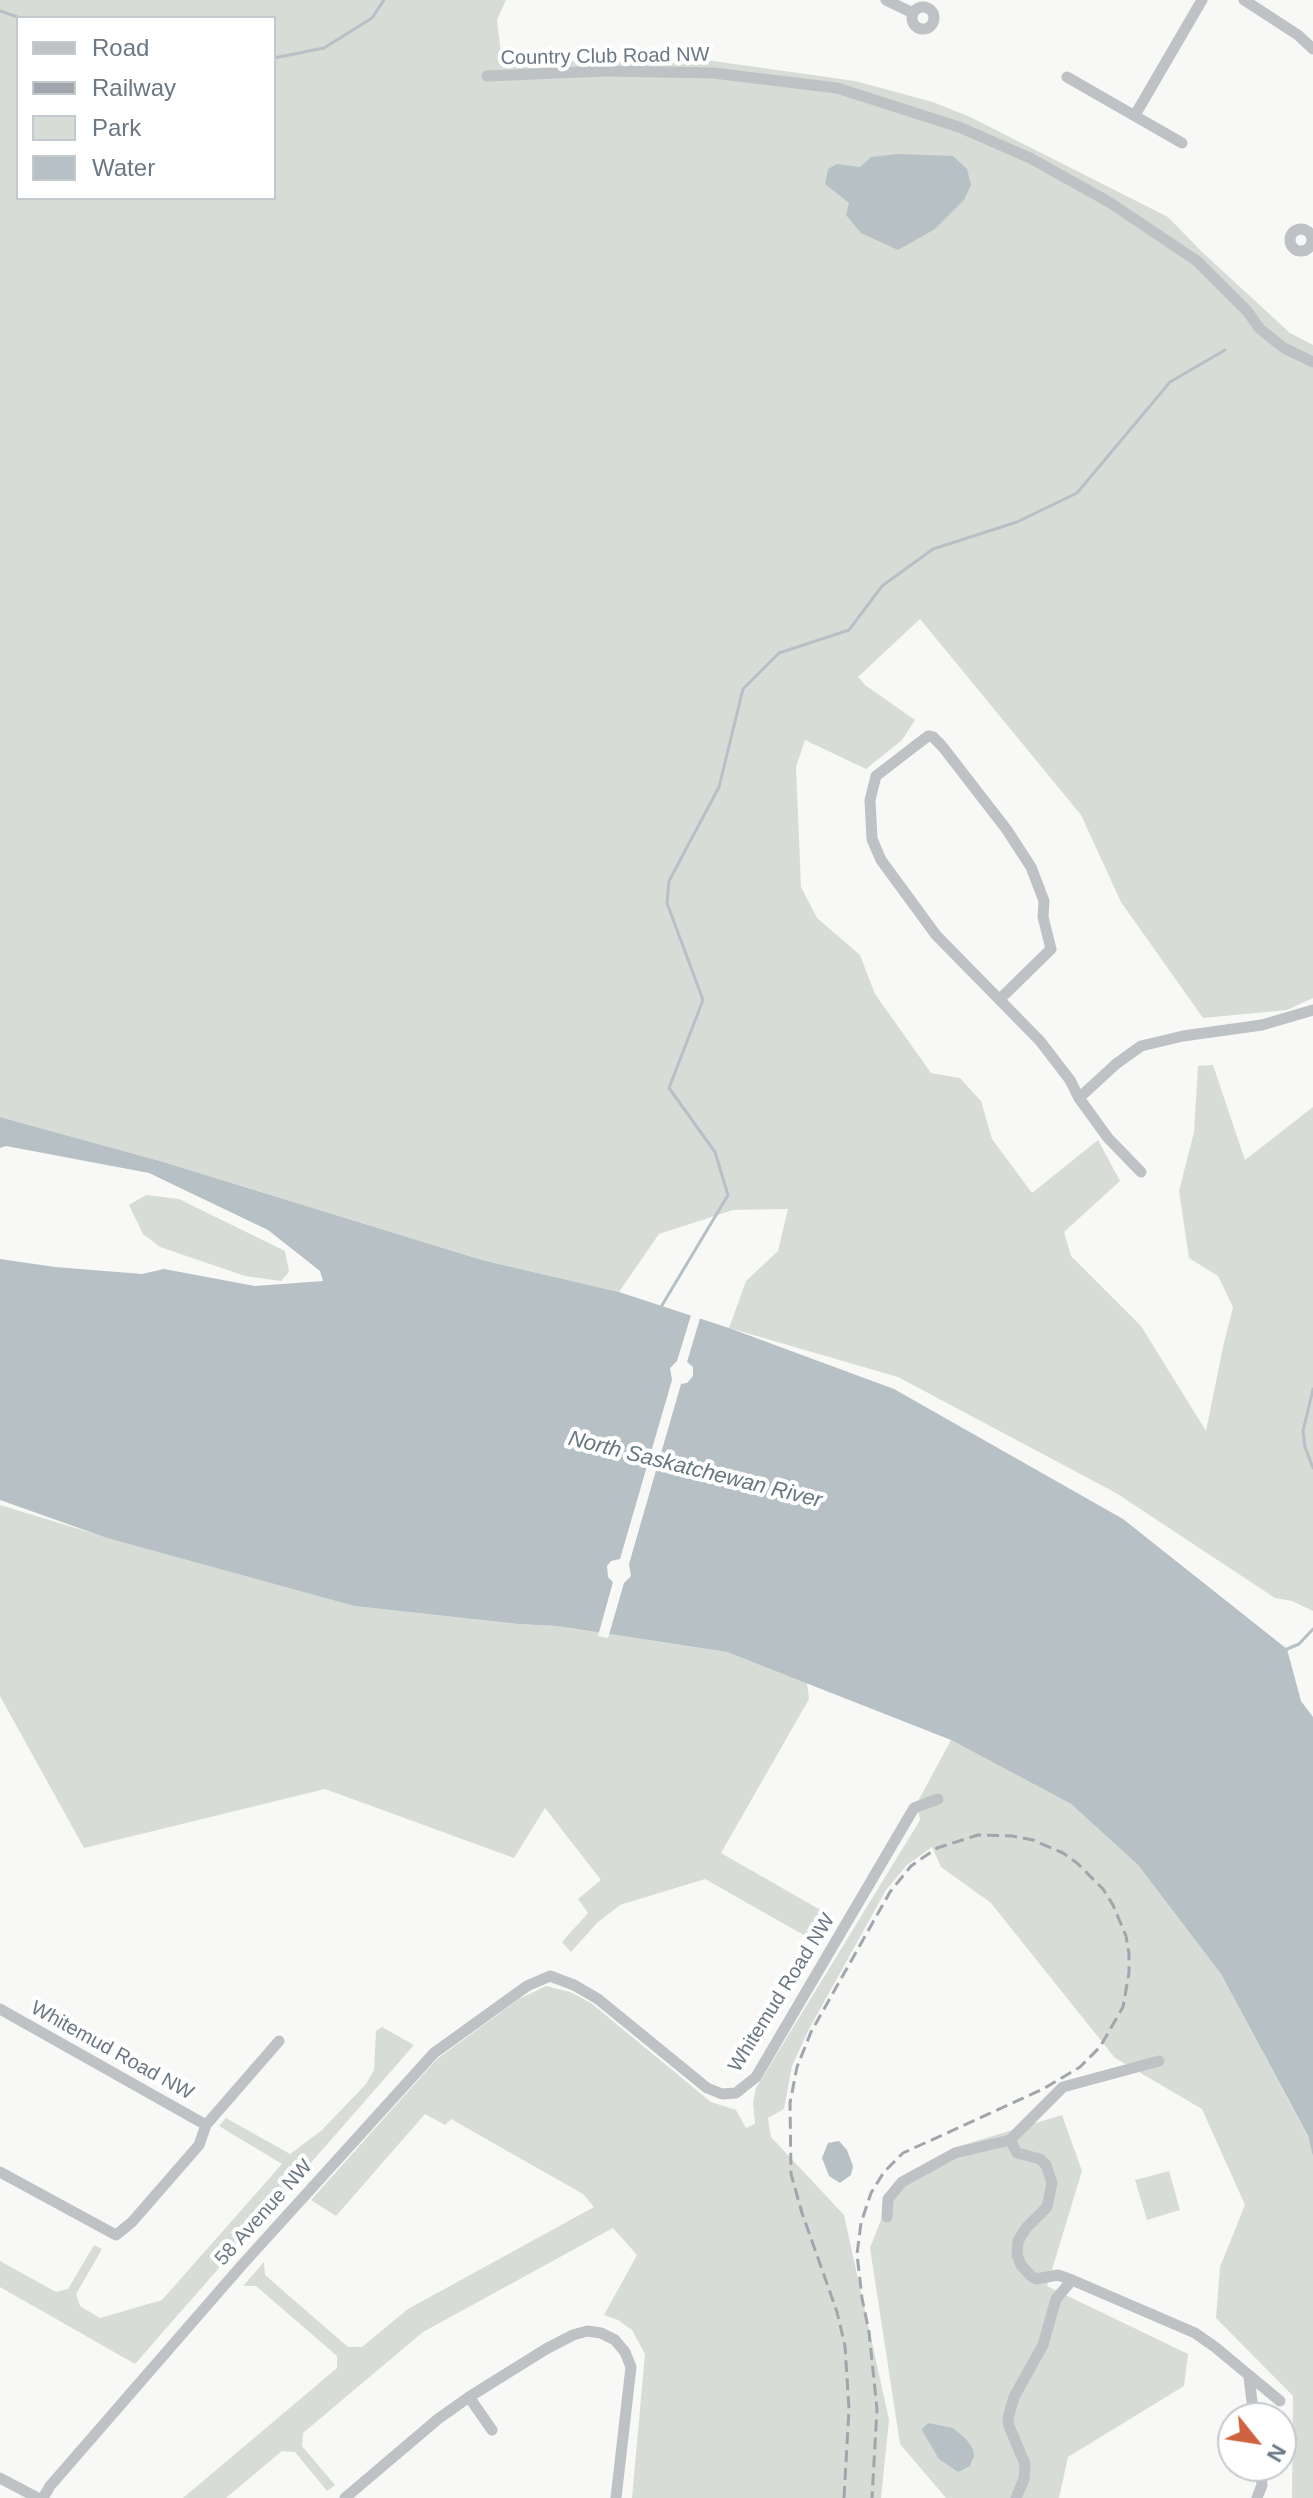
<!DOCTYPE html>
<html>
<head>
<meta charset="utf-8">
<style>
  body { margin:0 }
  #map { position:relative; width:1313px; height:2498px; overflow:hidden; background:#f8f8f6; font-family:Helvetica,sans-serif }
  canvas { display:block }
  .legend { position:absolute; left:16px; top:16px; width:260px; height:184px; box-sizing:border-box; background:#fff; border:2px solid #c4c9cd; margin:0; padding:10px 14px; list-style:none; font-size:24px; color:#6b7883 }
  .legend li { display:flex; align-items:center; gap:16px; height:40px }
  .legend b { width:40px; border:2px solid #c4c9cd }
  .north { position:absolute; left:1217px; top:2402px; width:80px; height:80px; box-sizing:border-box; background:#fff; border:2px solid #c4c9cd; border-radius:50%; rotate:120deg; font-size:22px; font-weight:700; line-height:32px; text-align:center; color:#6b7883 }
  .north::after { content:''; display:block; margin:auto; width:28px; height:36px; background:#cf623f; clip-path:polygon(50% 0,100% 100%,50% 72%,0 100%) }
</style>
</head>
<body>
<div id="map">
<canvas width="1313" height="2498"></canvas>
<ul class="legend">
<li><b style="height:10px;background:#bec2c5"></b>Road</li>
<li><b style="height:10px;background:#a0a6ab"></b>Railway</li>
<li><b style="height:22px;background:#d8dcd6"></b>Park</li>
<li><b style="height:22px;background:#b7c1c5"></b>Water</li>
</ul>
<div class="north">N</div>
</div>
<script>
const g = document.querySelector('canvas').getContext('2d');
g.lineJoin = 'round';
function fill(path, color) {
  g.fillStyle = color;
  g.fill(path, 'evenodd');
}
function shape(rows) {
  const path = new Path2D();
  for (const r of rows) {
    if (r.length === 3) {
      path.moveTo(r[0] + r[2], r[1]);
      path.arc(r[0], r[1], r[2], 0, 2 * Math.PI);
      continue;
    }
    path.moveTo(r[0], r[1]);
    for (let i = 2; i < r.length; i += 2) path.lineTo(r[i], r[i + 1]);
  }
  return path;
}
function trace(path, color, width, dash) {
  g.strokeStyle = color;
  g.lineWidth = width;
  g.lineCap = dash ? 'butt' : 'round';
  g.setLineDash(dash || []);
  g.stroke(path);
}
function label(font, color, halo, rows, align = 'center') {
  g.font = font + ' Helvetica,sans-serif';
  g.lineWidth = 8;
  g.setLineDash([]);
  g.textBaseline = 'middle';
  g.strokeStyle = halo;
  g.fillStyle = color;
  for (const [text, x, y, turn = 0] of rows) {
    g.save();
    g.translate(x, y);
    g.rotate((+turn || 0) * Math.PI / 180);
    g.textAlign = isNaN(turn) ? turn : align;
    if (halo) g.strokeText(text, 0, 0);
    g.fillText(text, 0, 0);
    g.restore();
  }
}
fill(shape([
  [0,0,506,0,497,20,502,62,706,60,855,81,933,102,970,117,1168,217,1201,251,1290,333,1313,345,1313,998,1287,1010,1203,1018,1121,902,1081,815,920,619,858,677,865,685,915,720,902,740,866,769,805,740,796,767,801,887,817,918,860,955,875,994,931,1073,960,1078,981,1101,992,1139,1032,1193,1098,1140,1120,1181,1064,1232,1071,1256,1141,1326,1206,1431,1223,1347,1233,1307,1218,1276,1189,1258,1179,1191,1194,1132,1198,1066,1213,1065,1245,1160,1313,1107,1313,1611,1292,1601,1275,1598,1116,1493,898,1377,729,1328,746,1281,778,1251,788,1209,733,1210,659,1234,619,1292,482,1260,160,1161,0,1117],
  [18,18,274,18,274,198,18,198],
  [146,1195,179,1199,285,1251,289,1272,281,1281,245,1276,160,1247,143,1234,129,1205],
  [0,1505,115,1540,354,1606,518,1624,557,1626,727,1652,807,1683,809,1699,721,1853,831,1916,816,1942,705,1879,620,1905,597,1923,571,1952,562,1942,588,1913,578,1899,601,1880,545,1808,514,1858,325,1789,84,1848,0,1696],
  [951,1740,1071,1804,1138,1865,1221,1974,1308,2137,1313,2157,1313,2498,1292,2498,1293,2396,1216,2318,1220,2267,1245,2205,1202,2109,1115,2058,991,1903,941,1867,932,1847,907,1865,886,1890,809,2029,792,2066,784,2109,768,2118,771,2137,844,2215,889,2420,881,2498,632,2498,645,2354,632,2330,618,2320,604,2315,637,2255,613,2228,423,2332,303,2433,302,2446,335,2485,327,2491,295,2452,282,2451,226,2498,183,2498,337,2368,337,2356,256,2286,243,2286,264,2262,265,2275,348,2347,362,2347,408,2309,594,2207,583,2194,451,2119,445,2125,425,2114,336,2216,311,2200,437,2059,519,1999,546,1986,570,1992,591,2003,711,2102,736,2110,746,2128,755,2124,753,2102,756,2088,920,1820,917,1803],
  [382,2027,414,2045,135,2364,0,2287,0,2261,56,2292,68,2289,94,2245,102,2249,76,2294,80,2306,100,2318,162,2300,282,2164,219,2126,226,2118,290,2154,322,2130,366,2084,374,2070,376,2031],
  [1062,2115,1082,2171,1047,2286,1188,2354,1184,2386,1068,2457,1059,2498,946,2498,900,2444,870,2248,882,2217,897,2193,953,2148],
  [1169,2171,1180,2210,1147,2220,1135,2180]
]), '#d8dcd6');
fill(shape([
  [898,154,953,156,967,169,971,185,964,200,935,229,898,250,861,233,846,215,849,203,825,184,828,169,837,164,860,167,871,157],
  [0,1117,160,1161,482,1260,619,1292,729,1328,894,1389,1123,1519,1287,1649,1301,1701,1313,1717,1313,2157,1308,2136,1221,1974,1138,1865,1071,1804,951,1740,727,1652,557,1626,518,1624,354,1606,107,1538,0,1500,0,1259,55,1267,142,1274,164,1269,255,1286,323,1281,320,1271,268,1230,149,1173,6,1146,0,1148],
  [839,2141,847,2150,853,2166,851,2175,840,2183,829,2176,822,2158,828,2143],
  [928,2423,953,2428,966,2439,973,2449,974,2456,970,2466,958,2472,939,2459,923,2432,922,2429]
]), '#b7c1c5');
fill(shape([
  [692,1312,701,1315,687,1362,693,1367,693,1376,687,1383,681,1384,629,1564,631,1576,624,1583,608,1638,598,1636,613,1582,608,1577,607,1566,611,1561,620,1559,672,1380,670,1368,677,1361]
]), '#f8f8f6');
trace(shape([
  [0,11,20,18],
  [274,58,324,48,372,18,384,0],
  [661,1307,728,1195,715,1152,669,1088,703,1000,667,903,669,881,719,787,743,689,779,653,849,630,882,586,933,549,1017,522,1077,493,1170,382,1225,350],
  [1313,1389,1303,1431,1305,1447,1313,1468],
  [1287,1649,1299,1644,1313,1629]
]), '#b7c1c5', 3);
trace(shape([
  [886,0,913,13],
  [1244,0,1298,35,1313,49],
  [923,18,11],
  [487,76,604,71,713,73,837,88,959,127,1030,158,1109,202,1197,261,1247,311,1260,329,1284,348,1313,362],
  [1067,77,1182,143],
  [1135,115,1202,0],
  [1301,240,11],
  [1000,999,1051,949,1043,917,1044,901,1031,867,1007,830,942,746,933,737,928,736,876,776,870,800,872,839,881,860,936,935,1040,1041,1070,1080,1079,1098,1108,1138,1141,1172],
  [1079,1098,1116,1064,1141,1046,1183,1036,1262,1025,1313,1010],
  [0,2009,206,2125],
  [1010,2140,1017,2153,1040,2159,1046,2165,1052,2183,1047,2207,1026,2228,1018,2241,1017,2255,1021,2265,1031,2276,1036,2279,1058,2275,1072,2280,1195,2333,1215,2347,1280,2401],
  [0,2172,116,2235,132,2222,199,2145,206,2125,279,2041],
  [887,2217,888,2199,902,2182,955,2153,1010,2140,1063,2087,1159,2061],
  [1249,2377,1254,2418],
  [469,2397,492,2430],
  [0,2478,38,2498],
  [43,2498,50,2486,242,2265,434,2053,527,1986,550,1976,574,1985,598,1999,707,2088,722,2094,736,2093,756,2077,914,1808,938,1799],
  [345,2498,438,2419,469,2397,546,2349,573,2335,587,2331,601,2333,615,2340,625,2352,631,2367,616,2498],
  [1016,2498,1024,2479,1025,2464,1009,2426,1008,2418,1014,2397,1043,2345,1056,2299,1072,2280],
  [1257,2498,1262,2485,1260,2466]
]), '#bec2c5', 11);
trace(shape([
  [844,2498,849,2409,845,2346,837,2312,802,2213,791,2174,790,2103,797,2067,811,2032,890,1892,911,1866,937,1848,978,1835,1012,1836,1033,1840,1063,1853,1077,1863,1103,1889,1113,1905,1126,1936,1129,1954,1129,1973,1123,2007,1100,2047,1080,2067,1043,2089,903,2153,884,2172,871,2193,861,2223,857,2254,862,2298,869,2332,877,2409,872,2498]
]), '#a0a6ab', 3, [12, 6]);
label('20px', '#6b7883', '#fff', [
  ["Country Club Road NW",605,57,-1],
  ["Whitemud Road NW",782,1993,-58],
  ["Whitemud Road NW",112,2051,29],
  ["58 Avenue NW",264,2213,-48]
]);
label('italic 22px', '#67787f', '#fff', [
  ["North Saskatchewan River",695,1470,14]
]);
</script>
</body>
</html>
